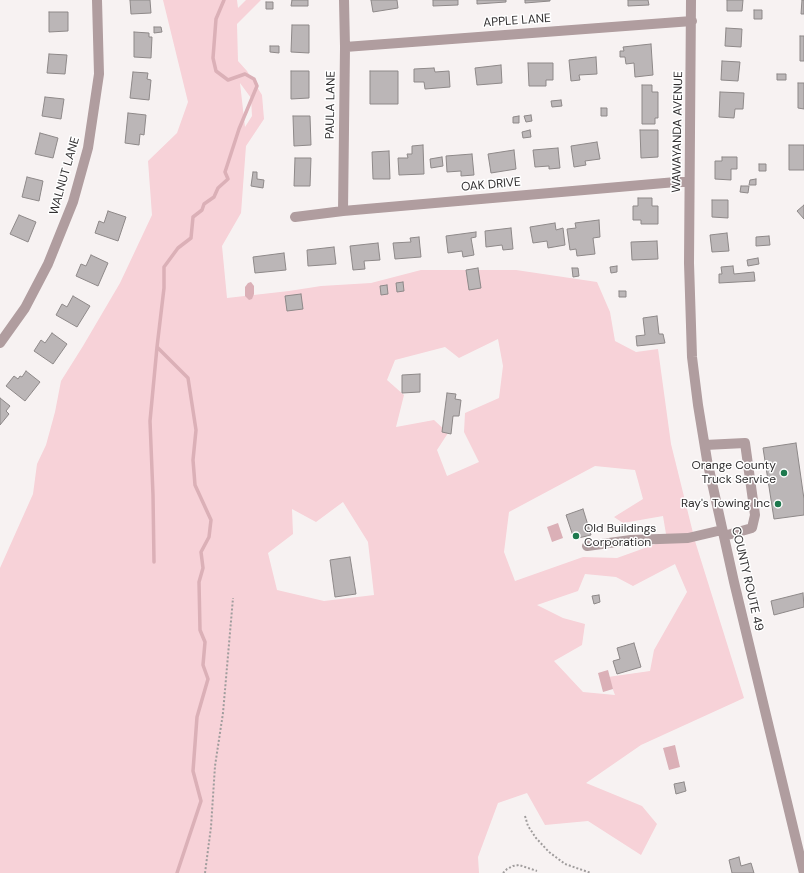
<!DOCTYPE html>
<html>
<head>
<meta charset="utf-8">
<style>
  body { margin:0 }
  canvas { display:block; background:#f7f2f2 }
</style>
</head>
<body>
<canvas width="804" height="873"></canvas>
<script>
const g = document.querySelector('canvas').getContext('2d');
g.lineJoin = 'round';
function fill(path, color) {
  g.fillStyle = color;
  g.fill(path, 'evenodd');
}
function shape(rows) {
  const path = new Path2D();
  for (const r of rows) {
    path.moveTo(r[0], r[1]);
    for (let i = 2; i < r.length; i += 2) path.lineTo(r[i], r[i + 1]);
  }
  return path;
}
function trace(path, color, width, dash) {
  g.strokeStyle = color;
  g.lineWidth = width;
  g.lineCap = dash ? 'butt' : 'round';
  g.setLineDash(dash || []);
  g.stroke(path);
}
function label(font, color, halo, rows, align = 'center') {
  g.font = font + ' "DM Sans",sans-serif';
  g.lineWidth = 3;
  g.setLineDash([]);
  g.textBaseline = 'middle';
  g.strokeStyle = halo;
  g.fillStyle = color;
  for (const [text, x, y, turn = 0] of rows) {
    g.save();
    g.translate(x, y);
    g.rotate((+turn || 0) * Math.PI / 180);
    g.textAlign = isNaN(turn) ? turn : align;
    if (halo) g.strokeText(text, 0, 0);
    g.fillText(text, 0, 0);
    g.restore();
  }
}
fill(shape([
  [163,0,237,0,238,8,246,0,261,0,237,24,238,61,247,71,262,95,264,119,246,146,241,213,222,246,227,298,289,291,321,286,371,283,421,270,516,270,597,282,610,312,615,341,636,352,658,349,671,444,695,541,744,698,641,745,586,783,642,806,657,824,641,855,588,821,545,825,527,793,498,803,478,857,479,873,0,873,0,568,33,494,37,464,46,445,55,412,61,381,83,346,120,283,152,215,148,161,177,133,188,102],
  [240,83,251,98,252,116,245,127],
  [498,339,503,366,499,398,465,413,464,432,479,462,447,476,437,450,448,433,434,420,396,427,404,395,387,380,395,360,445,347,459,358],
  [595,466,635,470,643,499,614,517,623,523,663,516,667,540,617,558,583,557,515,581,504,552,509,512],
  [343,502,368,542,374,595,324,601,277,590,268,553,293,534,292,509,316,522],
  [675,564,687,592,654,650,650,671,608,677,615,695,583,692,554,661,582,645,585,624,563,618,537,605,578,591,585,574,616,577,633,586]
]), '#f7d2d8');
fill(shape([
  [251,282,254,286,254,294,252,299,249,300,245,296,245,287,248,283],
  [558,523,563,538,552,542,547,527],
  [608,670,613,689,603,692,598,673],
  [675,745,680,767,669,770,663,748]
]), '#dbb0b7');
trace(shape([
  [154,562,153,495,150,421,157,347],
  [177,873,201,801,193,771,197,717,208,679,203,665,205,642,200,630,199,582,203,568,201,552,209,537,211,520,195,485,193,460,196,430,188,378,157,347,164,288,164,267,178,248,191,238,193,217,202,210,204,204,214,197,218,188,228,179,225,172,239,129,257,86,254,79,245,74,228,80,216,71,213,58,216,19,224,0]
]), '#dbb0b7', 3.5);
const building = shape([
  [130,0,150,0,151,13,131,14,130,0],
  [292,0,308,0,308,6,291,6,292,0],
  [371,0,397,0,398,8,373,12,371,0],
  [433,0,458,0,458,5,433,6,433,0],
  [477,0,506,0,506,2,477,4,477,0],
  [525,0,550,0,550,1,525,3,525,0],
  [628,0,648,0,649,5,628,6,628,0],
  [727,0,743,0,742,11,727,11,727,0],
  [802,0,804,0,804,14,801,14,802,0],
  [266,2,273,2,273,9,266,9,266,2],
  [754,10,762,10,762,19,754,19,754,10],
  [49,12,68,12,68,31,49,32,49,12],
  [292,25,309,25,309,53,291,52,292,25],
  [154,27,161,27,162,32,154,33,154,27],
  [726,28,742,29,741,47,725,46,726,28],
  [134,32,149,33,149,37,152,37,151,58,134,57,134,32],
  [800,36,804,36,804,61,800,61,800,36],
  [651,44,653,75,635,77,634,63,626,64,625,57,620,57,620,51,624,51,623,47,651,44],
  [270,46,279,46,279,53,270,52,270,46],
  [49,54,67,55,65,74,47,73,49,54],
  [596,57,597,74,579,75,580,80,571,81,569,60,596,57],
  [722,61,740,62,738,81,721,80,722,61],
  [528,63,553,63,553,80,546,80,546,86,529,86,528,63],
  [501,65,502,83,477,85,475,68,501,65],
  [434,68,435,72,449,71,450,87,425,89,424,82,414,82,414,69,434,68],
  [291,71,309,71,309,98,291,99,291,71],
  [370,71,398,71,398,104,370,104,370,71],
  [133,72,148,73,147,79,151,80,149,100,130,98,133,72],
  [777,74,786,74,786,80,777,80,777,74],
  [798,83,804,83,804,109,798,108,798,83],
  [642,85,652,85,652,92,658,92,658,118,655,118,655,124,642,124,642,85],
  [720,92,744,93,743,109,735,109,734,118,719,117,720,92],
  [45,97,64,99,61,119,42,116,45,97],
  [561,100,562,106,552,107,551,101,561,100],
  [601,108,607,108,607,116,601,116,601,108],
  [128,113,146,115,144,135,140,134,139,145,125,143,128,113],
  [531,115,532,121,526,122,524,116,531,115],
  [293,116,310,116,311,145,294,146,293,116],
  [519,116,519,123,513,123,513,117,519,116],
  [530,130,531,137,523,138,522,132,530,130],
  [640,130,658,130,658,157,641,158,640,130],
  [40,133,58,138,53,158,35,154,40,133],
  [597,142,600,159,585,161,586,165,574,167,571,146,597,142],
  [423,145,424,174,399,175,398,158,408,158,407,154,412,154,412,146,423,145],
  [789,145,804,145,804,170,789,170,789,145],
  [558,148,560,168,549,169,549,166,535,167,533,150,558,148],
  [514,150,516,169,491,173,488,154,514,150],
  [389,151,390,179,373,179,372,152,389,151],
  [472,154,474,175,461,176,461,171,447,172,446,156,472,154],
  [442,157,443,166,431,168,430,159,442,157],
  [722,157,737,157,737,169,731,169,731,180,715,179,715,161,722,161,722,157],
  [295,158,311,158,310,186,294,186,295,158],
  [759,164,766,164,766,171,759,171,759,164],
  [253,172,257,172,257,179,264,180,263,188,251,186,253,172],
  [27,177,43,181,39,201,22,197,27,177],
  [756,179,756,185,749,185,750,180,756,179],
  [741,186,749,186,748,193,740,192,741,186],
  [638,198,652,198,652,206,658,206,658,224,641,224,641,220,633,220,633,206,638,206,638,198],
  [712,200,728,200,728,218,712,217,712,200],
  [804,205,804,219,797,211,804,205],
  [108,211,126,217,118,241,95,233,99,221,104,223,108,211],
  [19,215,36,222,28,242,10,234,19,215],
  [599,220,600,237,593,238,595,254,577,256,576,249,570,250,567,229,576,228,575,223,599,220],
  [555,223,556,230,563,228,565,245,548,248,547,241,533,243,530,227,555,223],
  [511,228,513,249,503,250,502,245,486,247,485,231,511,228],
  [476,232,476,237,471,238,474,255,463,257,462,251,448,253,446,236,476,232],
  [727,233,729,251,712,252,710,235,727,233],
  [769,236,770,245,756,246,756,237,769,236],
  [419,237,421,257,395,259,393,243,411,242,410,238,419,237],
  [657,241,658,259,632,260,631,242,657,241],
  [378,243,380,260,364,261,365,269,353,270,350,246,378,243],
  [334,247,336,264,308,266,307,250,334,247],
  [284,253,286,270,255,273,253,257,284,253],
  [91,255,108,263,98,286,76,276,81,264,86,266,91,255],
  [758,258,759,264,748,266,747,260,758,258],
  [617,266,617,272,611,273,610,267,617,266],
  [733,266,734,274,754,272,755,281,719,283,719,274,722,274,721,267,733,266],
  [478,268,481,288,469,290,466,270,478,268],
  [572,268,578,268,579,276,573,277,572,268],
  [403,282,404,291,397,292,396,283,403,282],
  [387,285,388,294,381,295,380,286,387,285],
  [619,291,626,291,626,297,619,297,619,291],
  [301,294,303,309,287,311,285,296,301,294],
  [73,296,90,306,77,327,56,315,62,304,67,307,73,296],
  [657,316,659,334,663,334,665,343,637,346,636,336,645,335,643,318,657,316],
  [52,333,67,344,53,364,34,351,41,340,45,343,52,333],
  [26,371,40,382,25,401,6,386,14,376,18,379,20,376,22,377,26,371],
  [420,374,420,392,402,393,402,375,420,374],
  [447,393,456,394,455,399,461,400,459,416,453,416,451,434,442,432,447,393],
  [0,398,10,406,6,411,9,414,0,425,0,398],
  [796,443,804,499,804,515,774,519,763,448,796,443],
  [583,509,591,535,574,539,566,515,583,509],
  [350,557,356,594,335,597,330,560,350,557],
  [803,593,804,607,774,615,771,601,803,593],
  [599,595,600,602,594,604,592,596,599,595],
  [634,643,641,667,617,674,613,661,620,659,617,648,634,643],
  [684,782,686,791,676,794,674,784,684,782],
  [739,857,741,866,751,863,754,873,732,873,729,860,739,857]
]);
fill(building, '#bbb6b7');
trace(building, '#8e8989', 1);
trace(shape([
  [525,816,528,826,536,838,549,852,565,864,591,873],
  [205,873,211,827,215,766,223,713,233,598],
  [503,873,507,869,513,866,519,865,537,871]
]), '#a09d9d', 2, [2, 2]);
trace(shape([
  [691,0,689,263,692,357,698,405,707,460,734,582,804,873],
  [345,47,692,21],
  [343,211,345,47,344,0],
  [295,217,343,211,676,182,689,182],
  [0,343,25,308,48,264,73,202,88,148,99,74,97,0],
  [705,445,745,443,755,515,752,528,724,536],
  [587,546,631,540,688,538,722,530]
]), '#b09d9f', 10);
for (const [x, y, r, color] of [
  [784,473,4,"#1d794e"],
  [778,504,4,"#1d794e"],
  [576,536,4,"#1d794e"]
]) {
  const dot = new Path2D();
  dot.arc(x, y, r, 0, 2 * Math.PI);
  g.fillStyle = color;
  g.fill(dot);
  trace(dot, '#fff', 1.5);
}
label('12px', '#312f30', '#fff', [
  ["APPLE LANE",517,21,-4],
  ["PAULA LANE",331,105,-89],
  ["WAWAYANDA AVENUE",678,132,-89],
  ["WALNUT LANE",65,176,-74],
  ["OAK DRIVE",491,185,-5],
  ["COUNTY ROUTE 49",747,579,77]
]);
label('12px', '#312f30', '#fff', [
  ["Orange County",776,466],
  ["Truck Service",776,480],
  ["Ray's Towing Inc",770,504],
  ["Old Buildings",584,529,"left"],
  ["Corporation",584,543,"left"]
], 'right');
</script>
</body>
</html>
